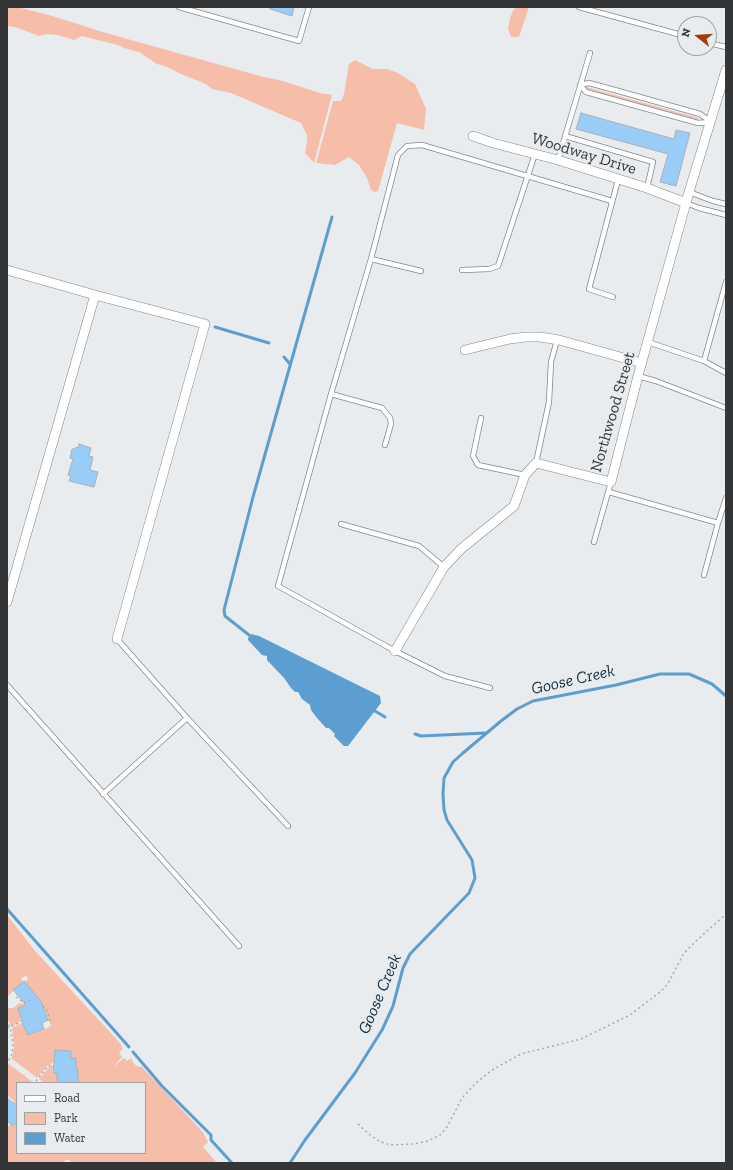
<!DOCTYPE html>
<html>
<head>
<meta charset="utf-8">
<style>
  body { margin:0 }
  #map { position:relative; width:733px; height:1170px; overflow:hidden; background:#e9ecef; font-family:"Zilla Slab",serif }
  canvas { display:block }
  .frame { position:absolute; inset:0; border:8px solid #333536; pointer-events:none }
  .legend { position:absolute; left:16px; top:1082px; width:130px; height:72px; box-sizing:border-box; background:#e9ecef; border:1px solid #a0a3a5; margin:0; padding:5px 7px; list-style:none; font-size:12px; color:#333536 }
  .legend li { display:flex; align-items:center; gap:8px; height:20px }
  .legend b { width:20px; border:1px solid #a0a3a5 }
  .north { position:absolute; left:677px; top:16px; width:40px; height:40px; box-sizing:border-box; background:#e9ecef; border:1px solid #a0a3a5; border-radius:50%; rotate:287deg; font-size:11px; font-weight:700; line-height:16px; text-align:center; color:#333536 }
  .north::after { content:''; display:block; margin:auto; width:14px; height:18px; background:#a03c0c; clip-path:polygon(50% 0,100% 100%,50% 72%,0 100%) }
</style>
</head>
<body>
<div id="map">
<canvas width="733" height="1170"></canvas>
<div class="frame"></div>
<ul class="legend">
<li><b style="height:5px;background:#fff"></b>Road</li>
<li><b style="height:11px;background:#f6bea9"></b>Park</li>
<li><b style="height:11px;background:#5d9ed0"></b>Water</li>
</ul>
<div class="north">N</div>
</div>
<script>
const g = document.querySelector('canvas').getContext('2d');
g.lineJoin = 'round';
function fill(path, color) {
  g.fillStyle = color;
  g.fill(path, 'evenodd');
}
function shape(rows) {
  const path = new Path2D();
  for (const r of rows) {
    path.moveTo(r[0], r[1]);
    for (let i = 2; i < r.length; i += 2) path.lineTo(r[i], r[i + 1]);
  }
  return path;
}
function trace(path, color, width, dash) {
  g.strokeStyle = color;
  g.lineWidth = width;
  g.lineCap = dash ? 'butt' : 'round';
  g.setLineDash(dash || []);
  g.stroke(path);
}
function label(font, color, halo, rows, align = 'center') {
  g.font = font + ' "Zilla Slab",serif';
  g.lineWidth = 4;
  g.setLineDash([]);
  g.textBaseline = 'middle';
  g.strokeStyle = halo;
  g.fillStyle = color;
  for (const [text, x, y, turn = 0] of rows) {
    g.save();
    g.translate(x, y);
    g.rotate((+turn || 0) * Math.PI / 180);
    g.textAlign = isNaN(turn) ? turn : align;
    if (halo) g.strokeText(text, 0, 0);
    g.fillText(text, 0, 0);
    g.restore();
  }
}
fill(shape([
  [7,7,17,7,49,15,106,33,260,76,283,81,323,94,328,94,332,95,314,163,305,153,307,141,307,135,301,123,231,93,212,89,206,84,181,74,165,66,157,64,139,52,124,48,118,45,82,36,74,40,58,35,46,34,39,36,15,27,7,26],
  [518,7,529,7,519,37,511,37,508,29,510,18,514,9],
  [355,60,373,69,387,69,398,73,415,84,426,109,424,130,397,123,378,191,375,192,371,190,367,178,359,165,349,157,335,165,316,163,333,101,341,101,344,94,349,64],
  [586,87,698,118,699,120,586,89],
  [7,915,36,952,120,1043,123,1049,119,1053,122,1057,113,1067,124,1058,127,1061,131,1058,133,1062,136,1066,142,1067,203,1132,208,1142,203,1147,217,1163,72,1163,69,1160,66,1160,62,1163,7,1163,7,1128,10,1124,13,1126,17,1121,17,1153,145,1153,145,1083,78,1083,78,1069,76,1068,76,1059,71,1058,71,1051,55,1051,54,1062,47,1066,37,1078,11,1058,13,1055,14,1046,12,1028,21,1023,29,1035,38,1032,51,1026,41,1000,35,1002,32,991,25,982,28,979,26,975,21,979,23,982,7,997],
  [20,1003,23,1004,29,1003,25,1004,20,1015,21,1021,11,1026,7,1017,7,1008,13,1008],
  [9,1064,34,1083,17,1083,17,1106,13,1103,14,1101,7,1095,7,1066],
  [50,1066,53,1066,52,1073,57,1073,57,1083,44,1083,39,1079]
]), '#f6bea9');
fill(shape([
  [251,634,259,636,380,696,381,703,348,746,344,746,334,736,335,734,329,728,326,728,317,718,311,710,310,705,302,699,298,692,295,692,291,688,284,678,267,660,267,656,262,655,248,640,248,638]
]), '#5d9ed0');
trace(shape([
  [215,327,269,343],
  [284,357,290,364],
  [249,635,230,620,225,616,224,610,253,497,332,217],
  [375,711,385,717],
  [415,734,421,736,486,733],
  [7,909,129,1047],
  [133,1052,162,1086,211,1135,211,1140,232,1163],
  [290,1163,305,1140,355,1073,382,1030,393,1006,403,968,410,954,469,893,475,878,472,860,447,820,444,810,443,794,444,778,453,762,463,753,501,721,517,709,533,701,616,685,660,674,689,674,712,684,726,696]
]), '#5d9ed0', 3);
const building = shape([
  [270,7,294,7,292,16,270,9,270,7],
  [581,113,674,139,676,130,690,133,676,186,660,182,668,154,576,129,581,113],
  [79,444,91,448,89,456,93,457,90,470,98,472,94,487,69,481,71,476,68,475,73,459,70,458,72,449,75,449,76,447,78,448,79,444],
  [24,981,41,1001,48,1020,42,1023,44,1029,28,1035,23,1025,18,1008,26,1005,13,990,24,981],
  [55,1050,71,1051,71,1058,76,1058,76,1068,78,1069,78,1083,57,1083,57,1073,53,1073,55,1050],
  [7,1098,17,1106,17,1121,13,1126,7,1121,7,1098]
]);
fill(building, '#99cdf7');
trace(building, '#acb0b3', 1);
const lane = shape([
  [179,7,299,41,309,7],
  [579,7,685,36],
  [709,43,726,47],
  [580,85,589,83,622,92,700,114,711,122],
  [580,85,586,92,698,123,711,122],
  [565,136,653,162,647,188],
  [558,160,590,53],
  [689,192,713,201,726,204],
  [686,203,699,208,726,215],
  [371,259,421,271],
  [462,270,489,269,498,266,535,154],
  [613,297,589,289,618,180],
  [648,342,704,361,726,373],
  [704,361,726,282],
  [638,376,656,381,726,408],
  [331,394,382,408,390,418,391,424,385,445],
  [481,418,473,456,478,465,525,475],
  [536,463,549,402,551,362,557,340],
  [609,492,718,523],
  [341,524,419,546,444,567],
  [594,542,611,482],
  [704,575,718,523,726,498],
  [117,639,187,718,288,826],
  [7,685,239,946],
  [490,688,445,676,395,651,278,586,331,394,371,259,398,155,407,146,422,145,612,201],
  [103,794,187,718]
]);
const street = shape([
  [473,136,493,143,558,160,647,188,686,203],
  [7,270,95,295,205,324,117,639],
  [465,350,510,339,526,337,540,337,559,340,642,363],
  [7,602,95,295],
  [395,651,444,567,461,549,514,506,525,475,536,463,611,482,638,376,689,192,726,70]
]);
trace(lane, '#84878a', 6);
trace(street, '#84878a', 10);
trace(shape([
  [16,997,24,1003,31,1000],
  [43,1006,46,1009,50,1019,49,1021],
  [7,1020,10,1027,13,1044,12,1054,7,1064],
  [7,1028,21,1022],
  [36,1081,48,1066,53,1065],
  [358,1124,370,1135,379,1141,390,1145,414,1144,428,1141,440,1135,447,1127,462,1098,476,1083,492,1070,521,1054,581,1039,630,1015,660,992,667,985,684,953,694,943,726,914]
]), '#a7aaac', 1.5, [2, 3]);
trace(lane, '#fff', 4.5);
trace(street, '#fff', 9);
label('16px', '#333536', '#e9ecef', [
  ["Woodway Drive",584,154,17],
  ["Northwood Street",613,412,-74]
]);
label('italic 17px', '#122f44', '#e9ecef', [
  ["Goose Creek",573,680,-13],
  ["Goose Creek",380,994,-67]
]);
</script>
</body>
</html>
